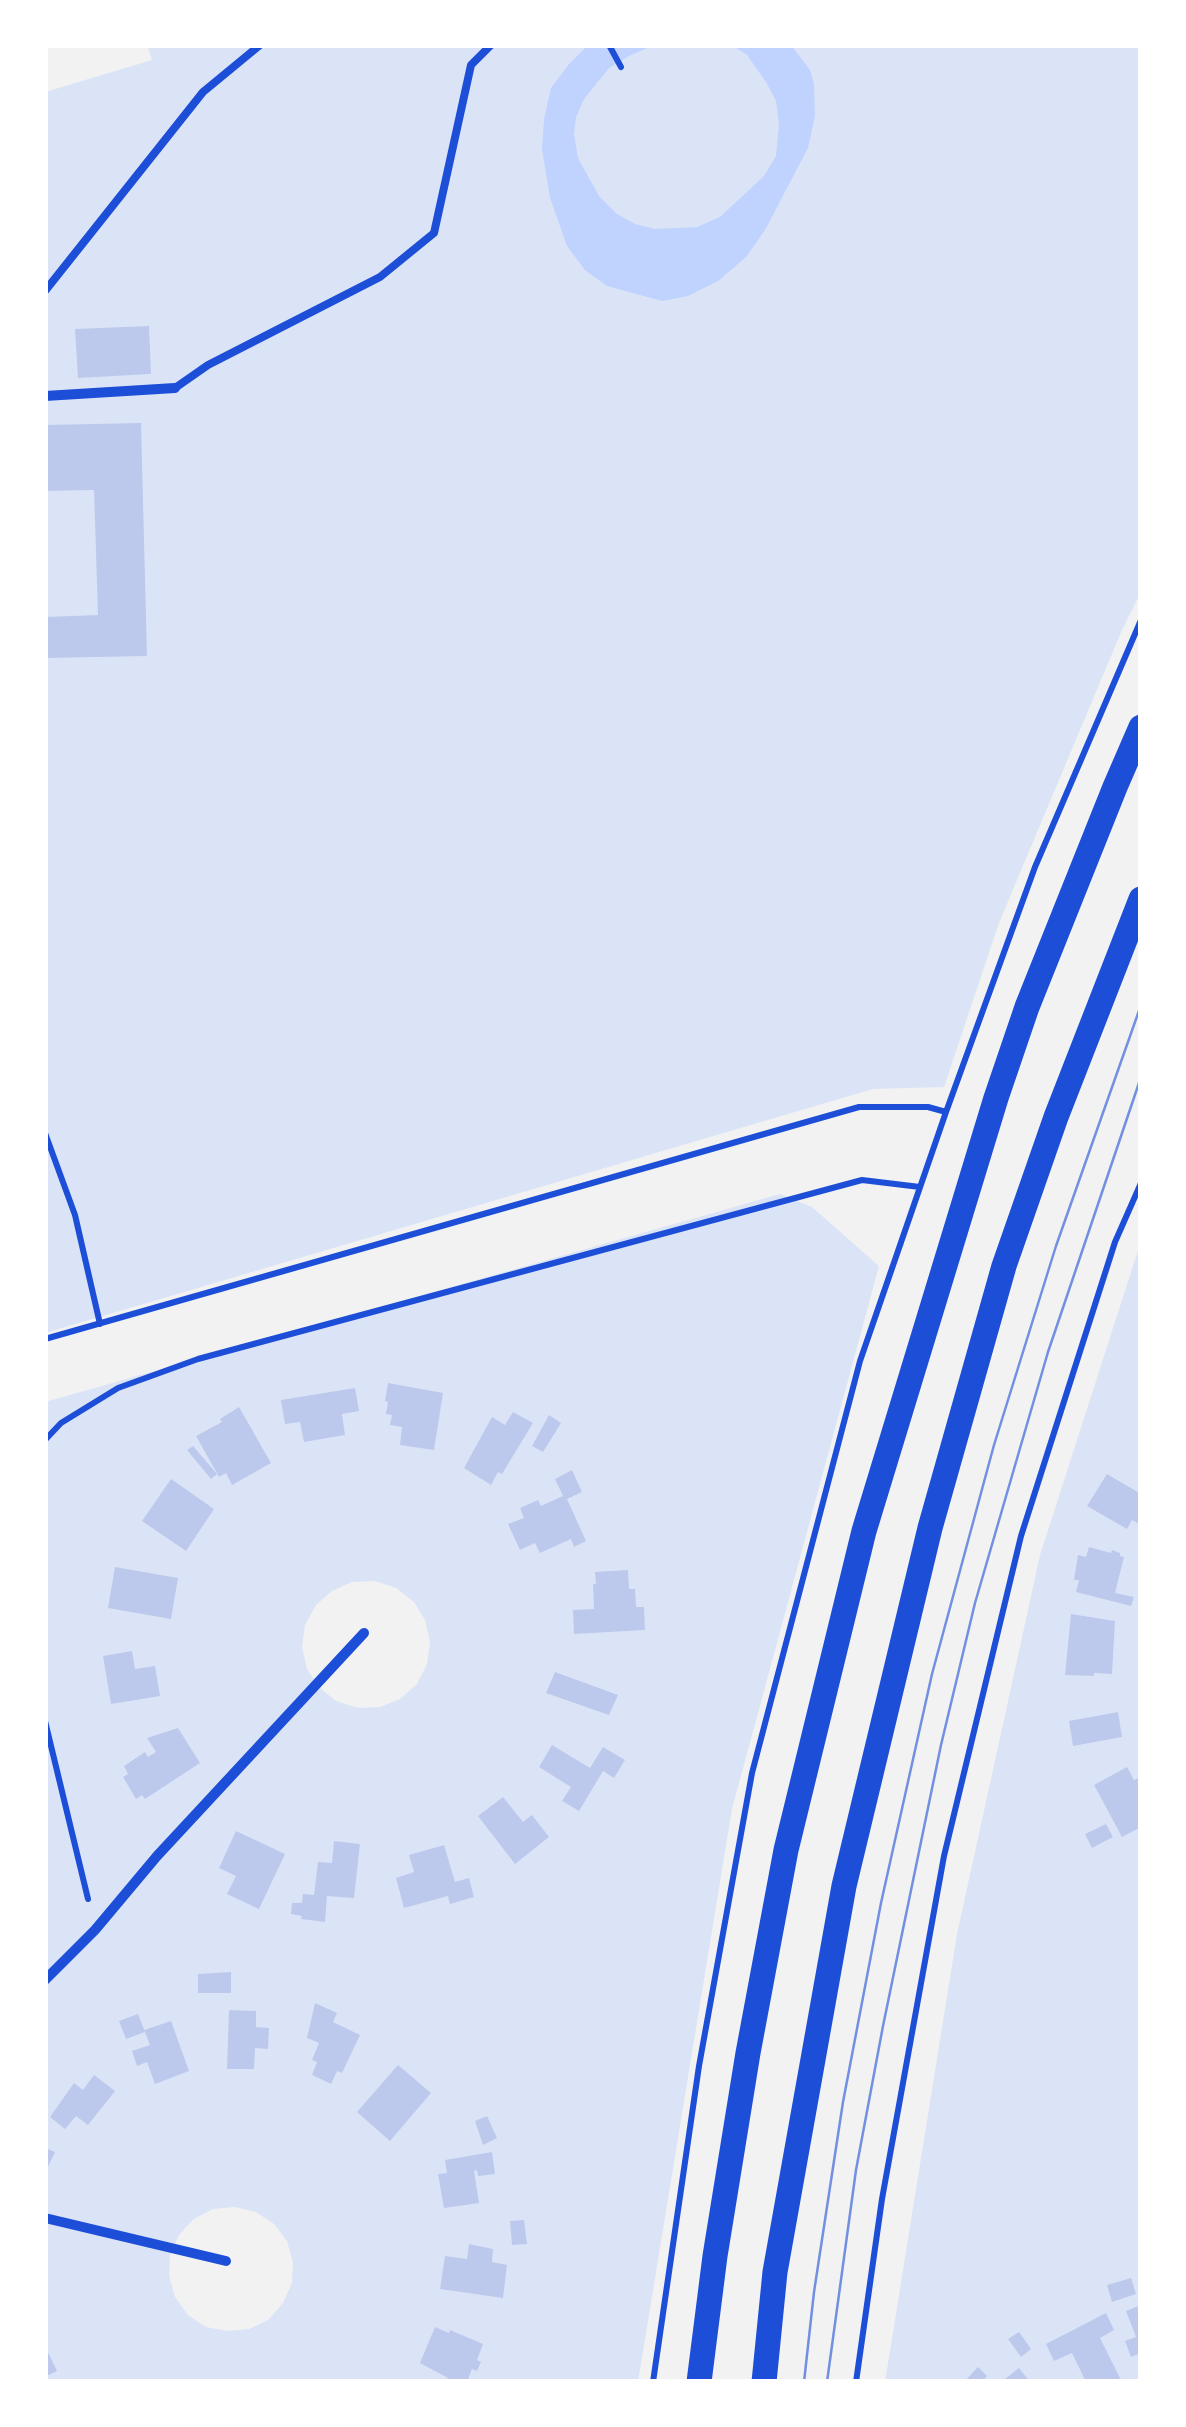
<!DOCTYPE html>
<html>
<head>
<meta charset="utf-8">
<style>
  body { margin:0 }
  #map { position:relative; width:1186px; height:2427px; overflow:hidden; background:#f2f2f2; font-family:Commissioner,sans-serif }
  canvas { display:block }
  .frame { position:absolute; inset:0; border:48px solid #fff; pointer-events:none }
</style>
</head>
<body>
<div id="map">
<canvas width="1186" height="2427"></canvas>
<div class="frame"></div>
</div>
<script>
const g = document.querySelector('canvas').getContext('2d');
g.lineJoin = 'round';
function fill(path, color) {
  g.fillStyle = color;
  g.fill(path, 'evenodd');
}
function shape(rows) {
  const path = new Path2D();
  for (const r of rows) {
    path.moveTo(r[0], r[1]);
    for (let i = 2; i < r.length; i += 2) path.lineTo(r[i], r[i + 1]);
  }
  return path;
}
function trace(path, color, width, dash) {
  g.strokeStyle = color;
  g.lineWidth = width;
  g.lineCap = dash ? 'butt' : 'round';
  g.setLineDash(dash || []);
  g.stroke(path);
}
fill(shape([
  [147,45,1141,45,1141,592,1122,630,999,923,944,1087,873,1089,45,1333,45,92,152,60],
  [780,1194,812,1207,879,1266,732,1809,638,2382,45,2382,45,1402],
  [375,1581,396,1588,414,1602,425,1620,430,1642,427,1664,417,1684,400,1699,380,1707,358,1708,336,1701,319,1687,307,1669,302,1647,305,1625,316,1605,332,1591,352,1582],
  [235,2207,256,2212,274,2224,287,2241,293,2262,292,2283,283,2303,268,2320,249,2329,227,2331,206,2327,188,2315,175,2297,169,2276,170,2255,179,2235,194,2219,213,2209],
  [1141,1241,1141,2382,885,2382,957,1934,1040,1555]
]), '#dbe4f7');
fill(shape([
  [588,45,654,45,629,56,609,68,584,99,576,117,574,134,578,158,599,196,617,214,635,224,655,229,697,227,720,217,764,176,776,156,779,124,776,101,766,82,747,55,732,45,791,45,810,70,814,84,815,116,808,148,765,230,746,257,718,281,688,296,662,301,607,286,585,270,567,246,550,198,542,149,544,119,551,88,569,64]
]), '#bfd3fe');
fill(shape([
  [149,326,151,374,78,378,75,329],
  [141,423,147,656,45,658,45,617,98,615,94,490,45,491,45,425],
  [388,1383,443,1393,434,1450,400,1445,402,1427,390,1425,392,1415,386,1414,388,1402,385,1401],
  [355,1388,359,1411,342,1414,345,1435,304,1442,300,1422,285,1424,281,1400],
  [239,1407,271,1463,232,1485,226,1473,219,1477,196,1436,222,1422,220,1419],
  [513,1412,533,1423,502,1474,498,1472,491,1485,464,1468,492,1417,505,1425],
  [549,1415,561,1423,543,1452,532,1446],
  [193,1446,217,1474,211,1479,187,1450],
  [572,1470,582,1492,567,1499,586,1541,574,1547,571,1539,540,1553,535,1543,520,1550,508,1524,524,1518,520,1508,538,1500,541,1506,563,1496,555,1479],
  [1107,1474,1141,1494,1141,1525,1132,1520,1127,1529,1087,1506],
  [171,1479,214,1509,186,1551,142,1521],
  [1089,1547,1111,1553,1112,1550,1120,1553,1120,1556,1124,1557,1115,1593,1134,1597,1131,1606,1076,1592,1079,1580,1074,1580,1078,1555,1086,1557],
  [115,1567,178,1578,171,1619,108,1608],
  [628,1570,629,1589,635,1589,636,1607,644,1607,645,1630,574,1634,573,1610,594,1609,593,1584,596,1584,595,1572],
  [1071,1614,1115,1621,1112,1674,1094,1673,1094,1676,1065,1675],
  [132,1651,135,1669,155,1666,160,1696,111,1704,103,1656],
  [555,1672,618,1695,609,1715,546,1693],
  [1118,1712,1122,1737,1073,1746,1069,1721],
  [178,1728,200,1763,145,1799,142,1795,136,1799,123,1777,128,1774,124,1766,145,1752,148,1757,156,1752,147,1738],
  [552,1745,590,1768,603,1747,625,1760,614,1778,603,1771,579,1811,562,1801,571,1787,539,1767],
  [1127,1767,1134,1780,1141,1777,1141,1827,1122,1837,1094,1785],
  [503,1797,523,1822,532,1815,549,1837,515,1864,478,1816],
  [1106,1824,1113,1837,1092,1848,1085,1834],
  [236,1831,285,1854,259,1909,227,1894,236,1876,219,1868],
  [334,1841,360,1844,354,1898,327,1896,325,1922,301,1919,302,1916,291,1914,292,1903,302,1903,303,1894,314,1895,318,1862,332,1863],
  [444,1845,455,1882,469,1878,474,1897,450,1904,448,1896,404,1908,396,1878,414,1872,409,1855],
  [231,1972,231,1993,198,1993,198,1974],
  [315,2003,337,2013,333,2022,360,2035,342,2073,337,2071,331,2084,312,2075,317,2062,312,2060,319,2043,307,2038],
  [229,2010,256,2011,256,2027,269,2028,268,2049,255,2048,254,2069,227,2069],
  [138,2014,145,2032,126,2039,119,2021],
  [171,2021,189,2071,155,2084,147,2062,137,2066,132,2051,150,2045,144,2030],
  [398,2065,431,2093,390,2141,357,2112],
  [94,2075,115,2091,88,2125,76,2116,65,2129,50,2117,74,2083,83,2090],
  [487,2116,497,2138,483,2145,475,2121],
  [45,2148,55,2152,45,2173],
  [492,2152,495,2174,478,2176,477,2170,474,2171,479,2203,444,2208,438,2174,447,2173,445,2160],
  [524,2220,527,2244,512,2245,510,2221],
  [469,2244,493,2249,492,2262,507,2265,503,2298,440,2289,445,2256,467,2259],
  [1131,2278,1136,2294,1112,2302,1107,2285],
  [1141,2305,1141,2353,1131,2357,1125,2341,1136,2337,1126,2311],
  [1106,2313,1114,2330,1100,2338,1122,2382,1086,2382,1072,2353,1054,2361,1046,2344],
  [435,2327,449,2333,450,2330,483,2344,477,2360,481,2362,477,2371,472,2369,467,2382,446,2382,448,2378,420,2363],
  [1019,2332,1031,2349,1021,2357,1008,2339],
  [45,2346,57,2371,45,2377],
  [978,2367,987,2376,982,2382,964,2382],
  [1019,2368,1030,2382,1001,2382]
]), '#bdc9ec');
trace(shape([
  [609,45,621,67],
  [45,1133,75,1215,100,1324],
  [45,1339,859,1107,928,1107,946,1112],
  [45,1440,61,1423,118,1388,198,1359,862,1180,920,1187],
  [45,1721,88,1899],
  [653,2382,699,2066,752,1773,860,1361,946,1112,1035,867,1141,620],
  [856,2382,882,2199,944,1856,1021,1536,1115,1242,1141,1183]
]), '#1d4ed8', 6);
trace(shape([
  [45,291,203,92,260,45],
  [175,388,208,365,380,277,434,233,471,65,491,45]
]), '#1d4ed8', 8);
trace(shape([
  [45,396,175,388],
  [45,1980,95,1930,157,1856,364,1633],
  [45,2218,226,2261]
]), '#1d4ed8', 10);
trace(shape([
  [699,2382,715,2256,748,2053,786,1850,864,1531,996,1098,1027,1007,1115,787,1141,727],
  [764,2382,775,2272,844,1886,930,1528,1004,1266,1056,1117,1141,899]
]), '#1d4ed8', 25);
trace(shape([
  [804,2382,814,2292,843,2102,881,1903,932,1674,994,1445,1056,1246,1141,1005],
  [827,2382,856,2170,883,2026,941,1745,975,1603,1048,1352,1141,1077]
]), '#7290e2', 2.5);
</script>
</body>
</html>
